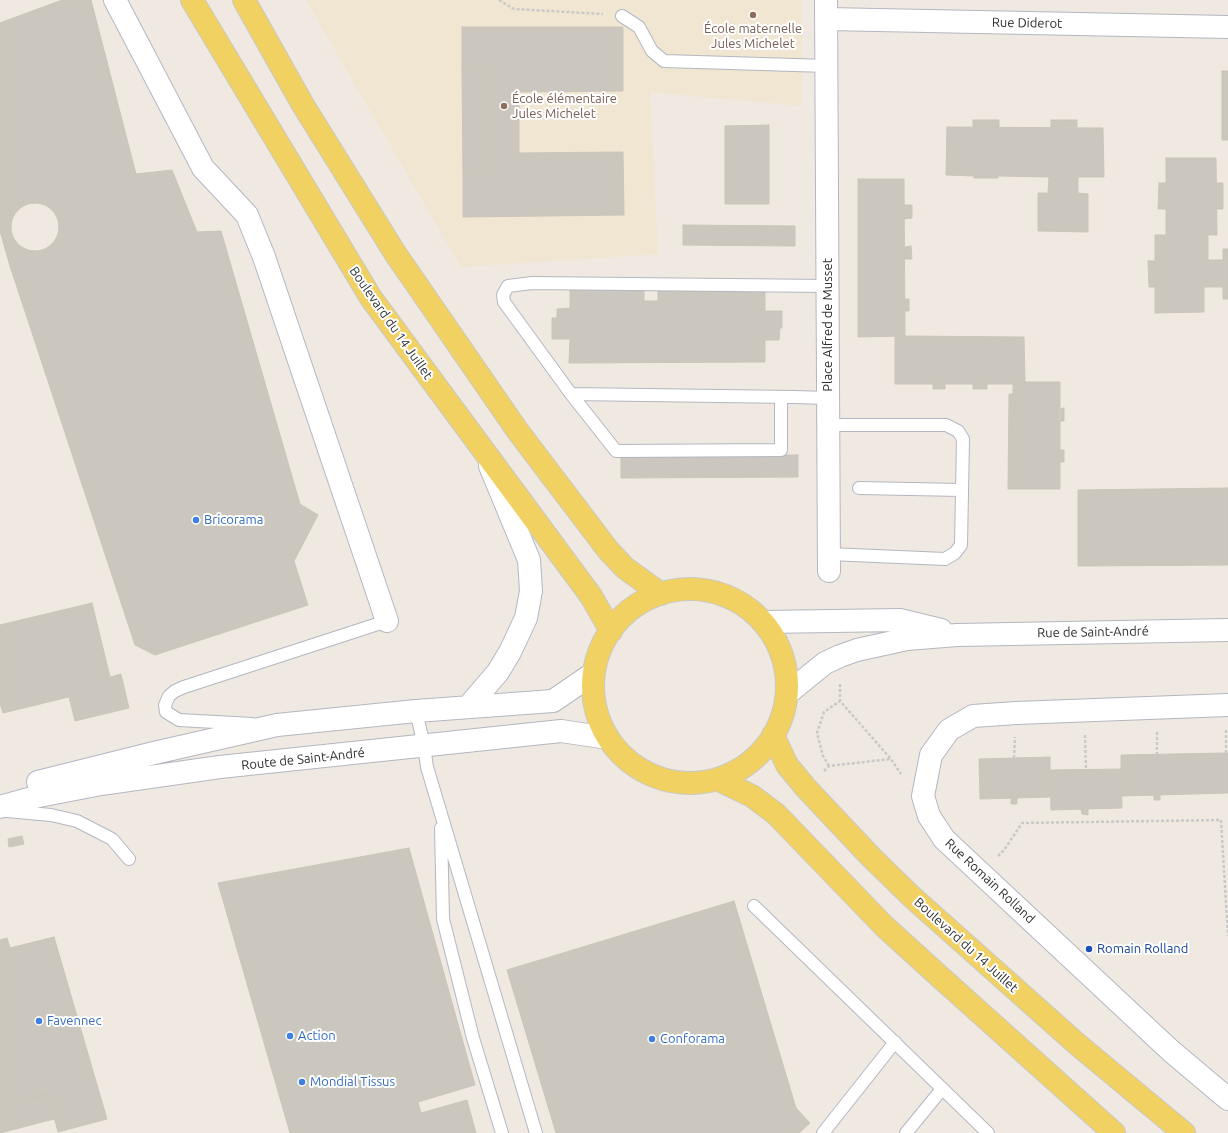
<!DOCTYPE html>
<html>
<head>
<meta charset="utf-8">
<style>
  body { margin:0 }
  canvas { display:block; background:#efe9e1 }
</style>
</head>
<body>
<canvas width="1228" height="1133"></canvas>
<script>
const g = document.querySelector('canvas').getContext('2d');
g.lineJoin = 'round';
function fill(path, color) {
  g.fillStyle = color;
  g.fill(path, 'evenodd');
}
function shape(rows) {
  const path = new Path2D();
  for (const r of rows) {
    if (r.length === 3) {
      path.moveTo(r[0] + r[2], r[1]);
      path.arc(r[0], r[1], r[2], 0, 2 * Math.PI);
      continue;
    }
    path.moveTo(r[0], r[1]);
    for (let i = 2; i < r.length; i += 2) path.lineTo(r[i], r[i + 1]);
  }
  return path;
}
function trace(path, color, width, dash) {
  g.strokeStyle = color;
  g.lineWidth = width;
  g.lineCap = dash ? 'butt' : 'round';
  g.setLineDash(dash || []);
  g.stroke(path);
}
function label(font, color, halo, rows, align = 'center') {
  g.font = font + ' Ubuntu,sans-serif';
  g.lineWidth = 4;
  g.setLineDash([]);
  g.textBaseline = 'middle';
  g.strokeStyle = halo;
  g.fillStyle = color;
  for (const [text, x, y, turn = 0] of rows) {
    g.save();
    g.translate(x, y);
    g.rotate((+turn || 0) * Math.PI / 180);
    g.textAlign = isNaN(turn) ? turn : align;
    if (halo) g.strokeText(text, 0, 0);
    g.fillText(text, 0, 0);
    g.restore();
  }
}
fill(shape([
  [306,0,802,0,802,106,650,92,658,254,461,267]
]), '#f0e6d1');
const building = shape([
  [62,0,91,0,136,174,172,170,197,232,221,231,300,504,318,515,294,561,308,605,155,655,135,645,10,266,0,231,0,23,62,0],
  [462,27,623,27,623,91,519,92,519,153,623,152,624,215,463,217,463,173,489,173,489,71,462,71,462,27],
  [462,71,489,71,489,173,463,173,462,71],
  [1222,71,1228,71,1228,140,1222,140,1222,71],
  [973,120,999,120,999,127,973,127,973,120],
  [1051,120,1077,120,1077,127,1051,127,1051,120],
  [769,125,769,204,725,204,725,126,769,125],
  [947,127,1103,128,1104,177,1078,177,1078,193,1088,194,1088,232,1038,231,1038,193,1048,193,1049,177,998,176,998,178,974,178,974,176,946,175,947,127],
  [1166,158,1216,158,1217,235,1208,235,1208,260,1223,260,1223,249,1228,249,1228,299,1223,299,1223,287,1204,287,1204,312,1155,313,1155,235,1166,235,1166,158],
  [858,179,904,179,905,336,858,337,858,179],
  [1159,183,1166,183,1166,209,1158,209,1159,183],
  [1216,183,1223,183,1223,209,1217,209,1216,183],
  [35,227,24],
  [904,205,912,205,912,218,904,219,904,205],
  [683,225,795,226,795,246,683,245,683,225],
  [911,246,912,259,905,259,905,247,911,246],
  [1148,261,1155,261,1155,287,1149,287,1148,261],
  [570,287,644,287,644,301,658,301,658,287,765,288,765,311,782,311,782,328,780,328,779,340,765,340,765,362,569,363,570,339,552,339,552,318,557,318,557,309,570,308,570,287],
  [905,299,909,299,909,311,905,311,905,299],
  [905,336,1024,337,1025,382,1013,384,895,384,895,337,905,336],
  [1025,382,1060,382,1060,489,1008,489,1009,394,1013,394,1013,384,1025,382],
  [933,384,945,384,945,389,933,389,933,384],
  [973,384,987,384,987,389,973,389,973,384],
  [1064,408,1064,421,1059,421,1059,409,1064,408],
  [1060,450,1064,450,1064,462,1060,462,1060,450],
  [798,455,798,477,621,478,621,456,798,455],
  [1228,488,1228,565,1078,566,1078,490,1228,488],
  [92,603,110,677,121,674,129,708,75,721,69,697,3,713,0,703,0,625,92,603],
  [1226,753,1228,753,1228,793,1121,796,1121,755,1226,753],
  [1050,757,1050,797,980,799,979,759,1050,757],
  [1121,769,1122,808,1051,810,1050,770,1121,769],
  [1154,795,1160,795,1160,800,1154,800,1154,795],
  [1011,798,1017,798,1017,804,1011,804,1011,798],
  [1081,809,1088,809,1088,815,1082,814,1081,809],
  [22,836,24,844,9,847,8,839,22,836],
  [409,848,475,1085,418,1102,421,1113,467,1100,476,1133,290,1133,218,883,409,848],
  [734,901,796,1108,810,1123,799,1133,556,1133,507,970,734,901],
  [54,937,107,1119,58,1132,48,1094,0,1107,0,940,7,938,10,948,54,937],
  [48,1094,54,1119,0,1133,0,1107,48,1094]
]);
fill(building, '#cbc7bf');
trace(building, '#cbc5ba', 1);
const lane = shape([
  [622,16,639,27,652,51,664,61,827,66],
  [571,394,504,302,503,295,508,286,532,283,828,286],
  [781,397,781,450,616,451,571,394,794,397,828,398],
  [829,425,946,425,958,431,963,439,961,545,955,553,945,559,829,554],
  [859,488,962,490],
  [416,711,424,746,427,767,536,1133],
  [252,724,179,720,166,712,165,705,169,696,175,691,184,687,387,621],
  [7,811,51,815,77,821,112,839,129,859],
  [441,828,443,919,473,1038,502,1133],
  [754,906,988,1133],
  [823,1133,895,1042],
  [906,1133,942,1089]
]);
const street = shape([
  [115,0,203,168,247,215,264,257,387,621],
  [826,0,829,571],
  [827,19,1228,27],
  [1228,705,1016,713,973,716,949,730,931,755,923,796,929,816,944,839,1171,1051,1228,1099]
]);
const secondary = shape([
  [765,622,900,620,941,630],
  [788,693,825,663,840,656,857,650,907,639,957,635,1228,630],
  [468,707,498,672,510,652,526,618,531,591,529,560,490,466],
  [38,782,154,753,277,725,416,711,553,701,591,675],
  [0,807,39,796,101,784,220,767,561,731,608,738]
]);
const primary = shape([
  [192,0,371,298,591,596,611,631],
  [244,0,303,105,395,253,517,430,608,550,625,568,661,594],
  [690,686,97],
  [773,735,787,765,806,788,871,857,912,897,1077,1044,1184,1133],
  [719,780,752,796,776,814,884,926,939,976,1114,1133]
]);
trace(lane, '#b4b7c1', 14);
trace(street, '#b4b7c1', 24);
trace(secondary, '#b4b7c1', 24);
trace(primary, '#c9c9c9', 24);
trace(shape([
  [499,0,514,9,603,14],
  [840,684,840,701,891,759,901,774],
  [1157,732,1157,754],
  [1085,735,1086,770],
  [1226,753,1226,729],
  [1014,758,1015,737],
  [829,766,823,756,817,733,824,712,840,701],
  [824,771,829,766,890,759],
  [998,856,1004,850,1022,823,1221,820,1228,936]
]), '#c9c9c9', 2.5, [3, 2]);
trace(lane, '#fff', 12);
trace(street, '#fff', 22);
trace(secondary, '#fff', 22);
trace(primary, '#f2d163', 22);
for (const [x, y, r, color] of [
  [753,15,4,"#8d6e63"],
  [504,106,4,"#8d6e63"],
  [196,520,4,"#3f7fe0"],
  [1089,949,4,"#1a4fb4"],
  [39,1021,4,"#3f7fe0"],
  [290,1036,4,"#3f7fe0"],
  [652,1039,4,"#3f7fe0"],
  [302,1082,4,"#3f7fe0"]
]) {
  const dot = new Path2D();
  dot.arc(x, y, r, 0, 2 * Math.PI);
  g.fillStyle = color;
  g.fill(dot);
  trace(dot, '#fff', 1.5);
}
label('13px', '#2e2e2e', '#fff', [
  ["Rue Diderot",1027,23,1],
  ["Boulevard du 14 Juillet",391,323,55],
  ["Place Alfred de Musset",828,325,-90],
  ["Rue de Saint-André",1093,632,-1],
  ["Route de Saint-André",303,759,-6],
  ["Rue Romain Rolland",990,881,43],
  ["Boulevard du 14 Juillet",966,945,42]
]);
label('13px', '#785e54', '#fff', [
  ["École maternelle",753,29],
  ["Jules Michelet",753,44],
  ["École élémentaire",512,99,"left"],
  ["Jules Michelet",512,114,"left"]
]);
label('13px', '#366cbe', '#fff', [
  ["Bricorama",204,520],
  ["Favennec",47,1021],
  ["Action",298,1036],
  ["Conforama",660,1039],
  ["Mondial Tissus",310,1082]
], 'left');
label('13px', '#164399', '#fff', [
  ["Romain Rolland",1097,949]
], 'left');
</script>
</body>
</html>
